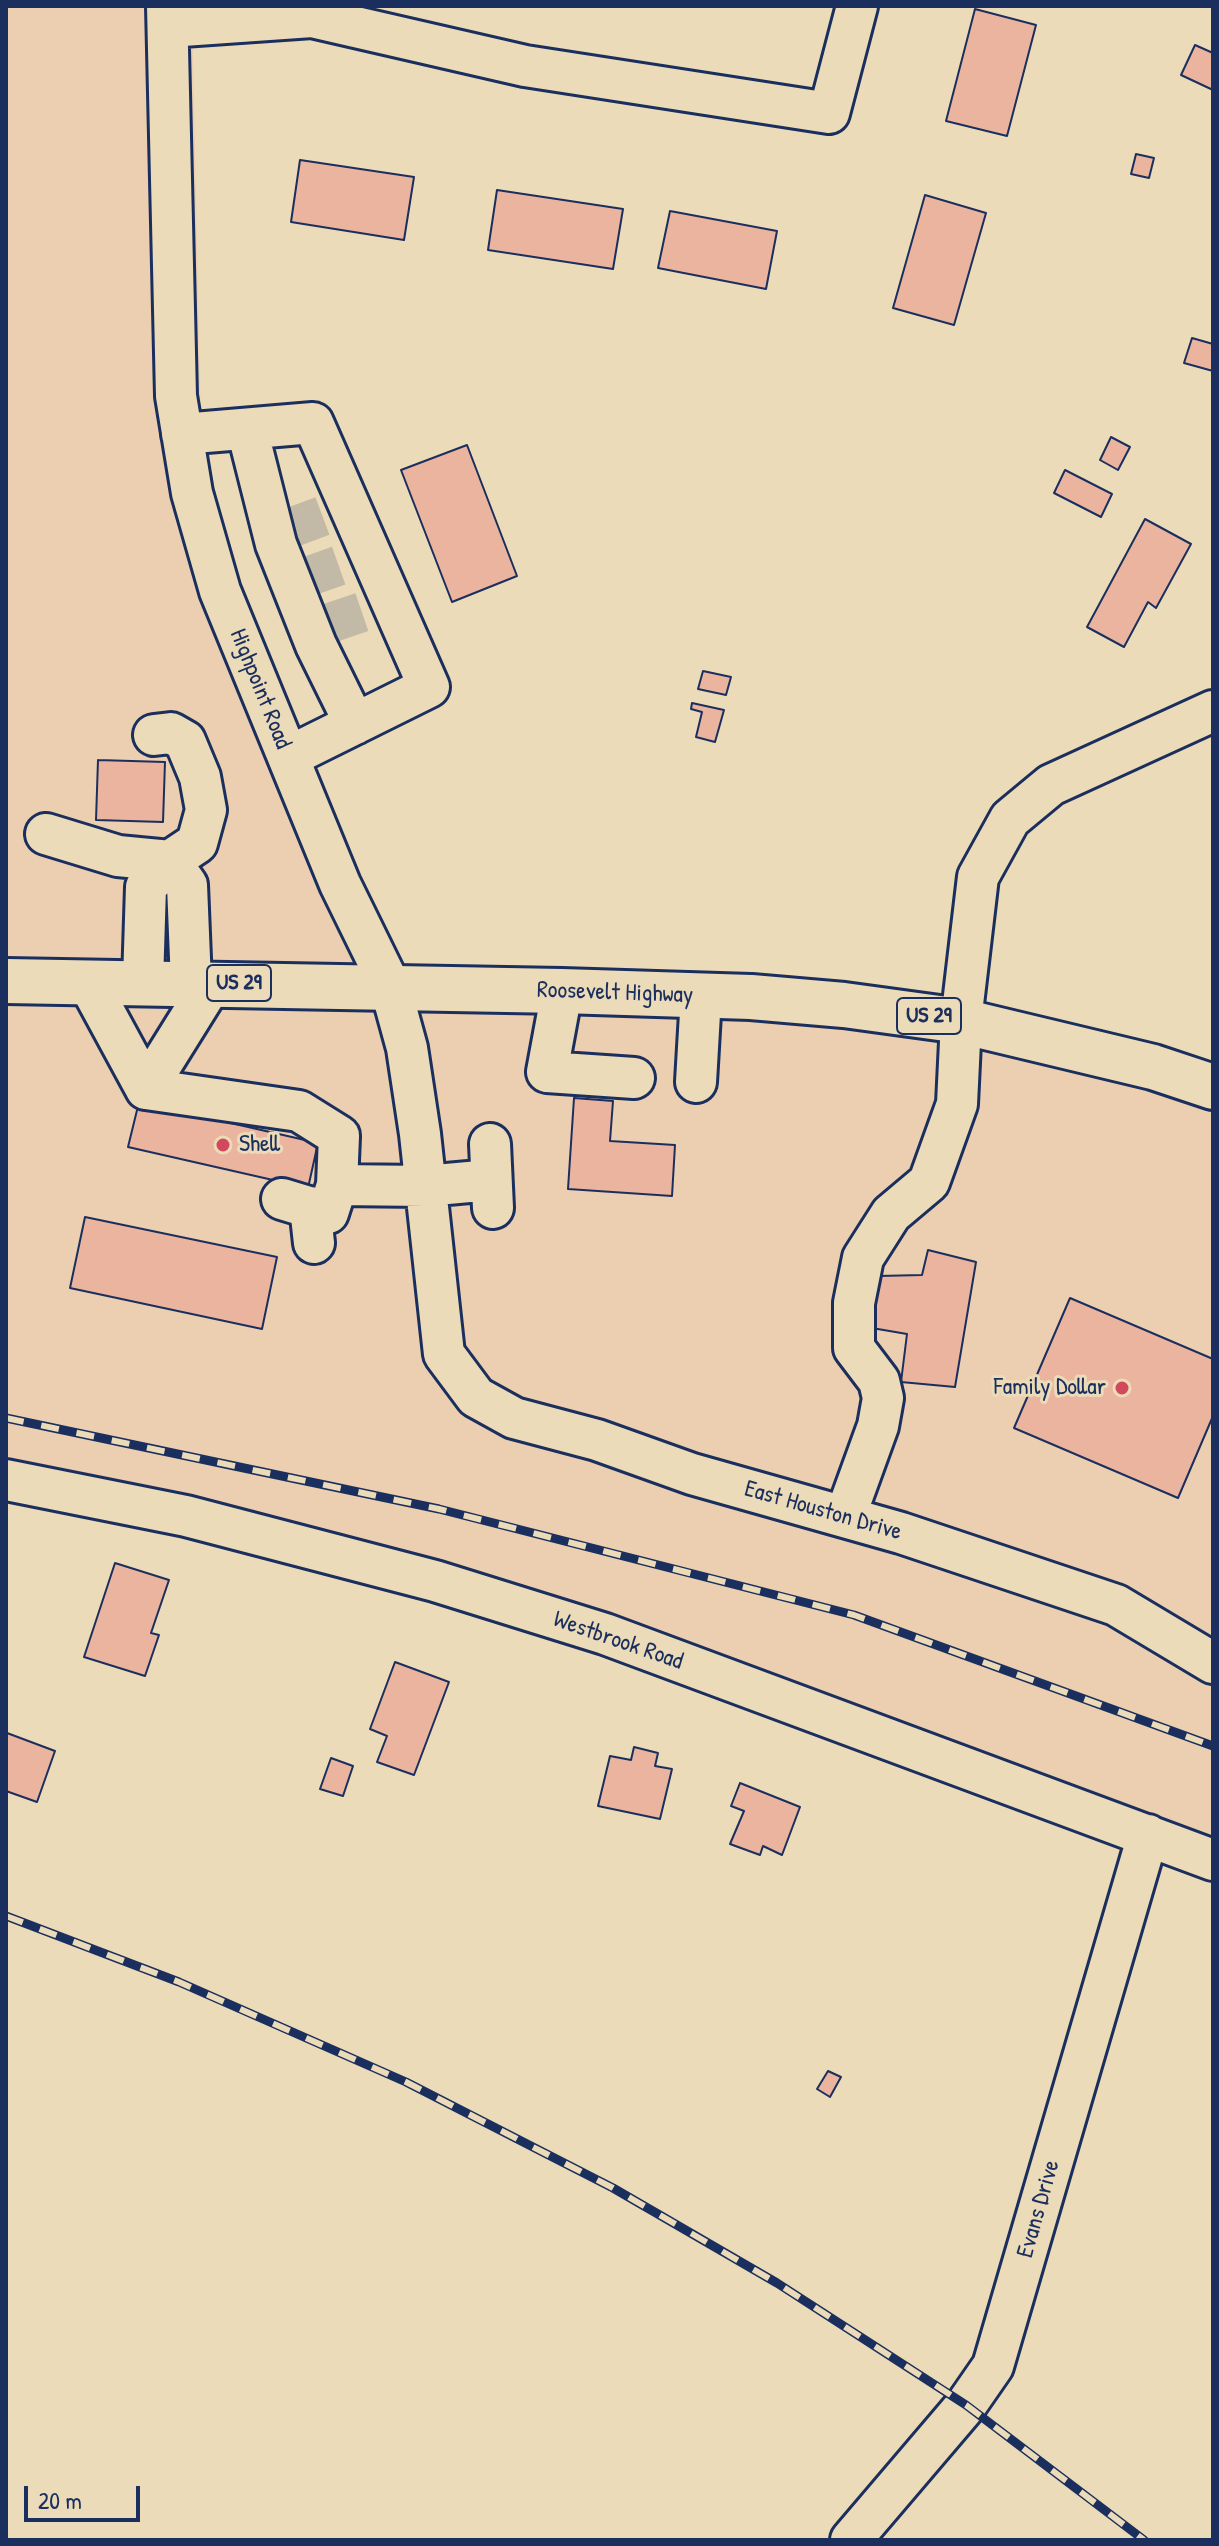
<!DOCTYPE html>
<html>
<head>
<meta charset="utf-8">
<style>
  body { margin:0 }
  #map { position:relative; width:1219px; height:2546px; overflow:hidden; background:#ecdbb8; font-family:"Patrick Hand",sans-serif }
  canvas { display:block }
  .frame { position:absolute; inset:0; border:8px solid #1b2f5e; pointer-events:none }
  .scale { position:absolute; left:24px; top:2486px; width:116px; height:36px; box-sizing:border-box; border:4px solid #1b2f5e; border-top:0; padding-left:10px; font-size:24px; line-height:28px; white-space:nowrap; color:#1b2f5e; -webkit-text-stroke:6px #ecdbb8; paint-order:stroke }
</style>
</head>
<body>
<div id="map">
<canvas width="1219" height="2546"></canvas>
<div class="frame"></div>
<div class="scale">20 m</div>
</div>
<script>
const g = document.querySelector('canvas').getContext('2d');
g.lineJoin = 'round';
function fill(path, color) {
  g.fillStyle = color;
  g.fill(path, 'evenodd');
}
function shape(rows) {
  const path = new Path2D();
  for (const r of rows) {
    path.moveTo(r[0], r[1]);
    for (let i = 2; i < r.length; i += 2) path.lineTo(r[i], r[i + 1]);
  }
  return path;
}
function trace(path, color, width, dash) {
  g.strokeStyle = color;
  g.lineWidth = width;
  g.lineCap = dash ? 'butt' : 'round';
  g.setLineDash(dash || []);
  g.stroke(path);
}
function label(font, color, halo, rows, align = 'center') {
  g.font = font + ' "Patrick Hand",sans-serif';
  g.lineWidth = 6;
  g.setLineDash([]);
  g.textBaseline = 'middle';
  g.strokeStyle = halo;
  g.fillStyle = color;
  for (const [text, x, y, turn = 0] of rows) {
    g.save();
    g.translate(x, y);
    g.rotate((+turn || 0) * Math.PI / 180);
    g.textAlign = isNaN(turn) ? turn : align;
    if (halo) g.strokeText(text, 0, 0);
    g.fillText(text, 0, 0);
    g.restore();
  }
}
fill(shape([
  [6,6,192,6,204,572,372,971,984,1007,1213,1098,1213,1861,636,1626,6,1502]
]), '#ebcfb0');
const building = shape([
  [975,9,1036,25,1007,136,946,121,975,9],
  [1195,45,1213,53,1213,90,1181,75,1195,45],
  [1136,154,1154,158,1149,178,1131,174,1136,154],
  [300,160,414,177,404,240,291,222,300,160],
  [497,190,623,209,613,269,488,250,497,190],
  [925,195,986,213,954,325,893,308,925,195],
  [670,211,777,231,766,289,658,268,670,211],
  [1192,338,1213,344,1213,371,1184,363,1192,338],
  [1111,437,1130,447,1118,470,1100,460,1111,437],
  [467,445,517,576,452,602,401,470,467,445],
  [1065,470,1112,494,1101,517,1054,493,1065,470],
  [1145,519,1191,544,1156,608,1148,602,1124,647,1087,627,1145,519],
  [703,671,731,677,726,695,698,689,703,671],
  [692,703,724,710,715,742,696,737,702,712,691,709,692,703],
  [98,760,165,762,163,822,96,820,98,760],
  [574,1098,613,1101,610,1141,675,1145,672,1196,568,1189,574,1098],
  [139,1102,318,1143,308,1188,128,1147,139,1102],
  [85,1217,277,1257,262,1329,70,1288,85,1217],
  [928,1250,976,1262,955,1387,901,1382,907,1334,866,1327,878,1276,922,1275,928,1250],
  [1070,1298,1213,1359,1213,1416,1178,1498,1014,1428,1070,1298],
  [115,1563,169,1580,151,1633,159,1635,145,1676,84,1657,115,1563],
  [395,1662,449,1682,414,1775,377,1762,387,1736,370,1729,395,1662],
  [7,1733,55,1751,37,1802,6,1791,7,1733],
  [634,1747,658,1753,655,1766,672,1769,660,1819,598,1806,610,1756,631,1760,634,1747],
  [331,1758,353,1766,343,1796,320,1789,331,1758],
  [740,1783,800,1807,782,1855,763,1846,760,1855,730,1844,744,1811,731,1806,740,1783],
  [828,2071,841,2077,830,2097,817,2089,828,2071]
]);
fill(building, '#eab49f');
trace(building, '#1b2f5e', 2);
trace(shape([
  [285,530,325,515],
  [301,579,346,563],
  [324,625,365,611]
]), '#c2b9a6', 40, [40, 20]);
const minor = shape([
  [167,6,176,396,192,493,220,591,340,884,390,986,407,1048,420,1134,444,1354,476,1397,514,1418,597,1440,692,1474,901,1533,1116,1605,1213,1663],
  [312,17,525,66,829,113,857,6],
  [168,27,312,17,312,6],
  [247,429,276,544,316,645,355,724],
  [182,434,313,423,429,687,288,757],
  [46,834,118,856,170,861],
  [170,861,187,885,191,983],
  [88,982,146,1089],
  [143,982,146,887,170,861,197,843,206,810,200,777,185,741,171,733,154,735],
  [562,991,547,1072,634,1078],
  [696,1082,701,996],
  [146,1089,299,1111,339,1136,337,1185,328,1213,282,1199],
  [146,1089,212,983],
  [490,1144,493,1208],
  [337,1185,425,1186,491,1180],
  [310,1207,314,1243],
  [6,1480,186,1516,435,1581,605,1634,1213,1860],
  [845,1517,878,1426,883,1398,879,1381,854,1348,854,1303,863,1258,891,1214,929,1182,957,1104,961,1021,978,877,1010,819,1051,785,1213,711],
  [851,2540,966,2405,993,2366,1148,1835]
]);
const major = shape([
  [6,981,562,991,751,997,844,1005,961,1021,1153,1067,1213,1087]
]);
trace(minor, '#1b2f5e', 46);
trace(major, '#1b2f5e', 50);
trace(minor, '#ecdbb8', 40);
trace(major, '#ecdbb8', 44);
const rail = shape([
  [6,1418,439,1509,854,1615,1213,1746],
  [6,1916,179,1982,406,2082,613,2188,777,2283,966,2405,1144,2540]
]);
trace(rail, '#1b2f5e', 9);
trace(rail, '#ecdbb8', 6, [18]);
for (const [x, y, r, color] of [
  [223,1145,8,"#d1495b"],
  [1122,1388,8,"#d1495b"]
]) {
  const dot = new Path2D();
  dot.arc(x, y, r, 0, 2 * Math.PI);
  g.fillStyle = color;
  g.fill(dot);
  trace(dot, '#ecdbb8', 3);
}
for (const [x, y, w] of [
  [239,983,64],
  [929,1016,64]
]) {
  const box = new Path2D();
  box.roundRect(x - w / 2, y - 18, w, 36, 6);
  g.fillStyle = '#ecdbb8';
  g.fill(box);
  trace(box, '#1b2f5e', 2);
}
label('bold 22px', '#1b2f5e', null, [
  ["US 29",239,983],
  ["US 29",929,1016]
]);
label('24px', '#1b2f5e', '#ecdbb8', [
  ["Highpoint Road",260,689,68],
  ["Roosevelt Highway",615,993,2],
  ["East Houston Drive",823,1511,16],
  ["Westbrook Road",618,1641,19],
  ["Evans Drive",1039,2209,-74]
]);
label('24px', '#1b2f5e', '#ecdbb8', [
  ["Shell",239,1145],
  ["Family Dollar",1106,1388,"right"]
], 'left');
</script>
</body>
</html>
